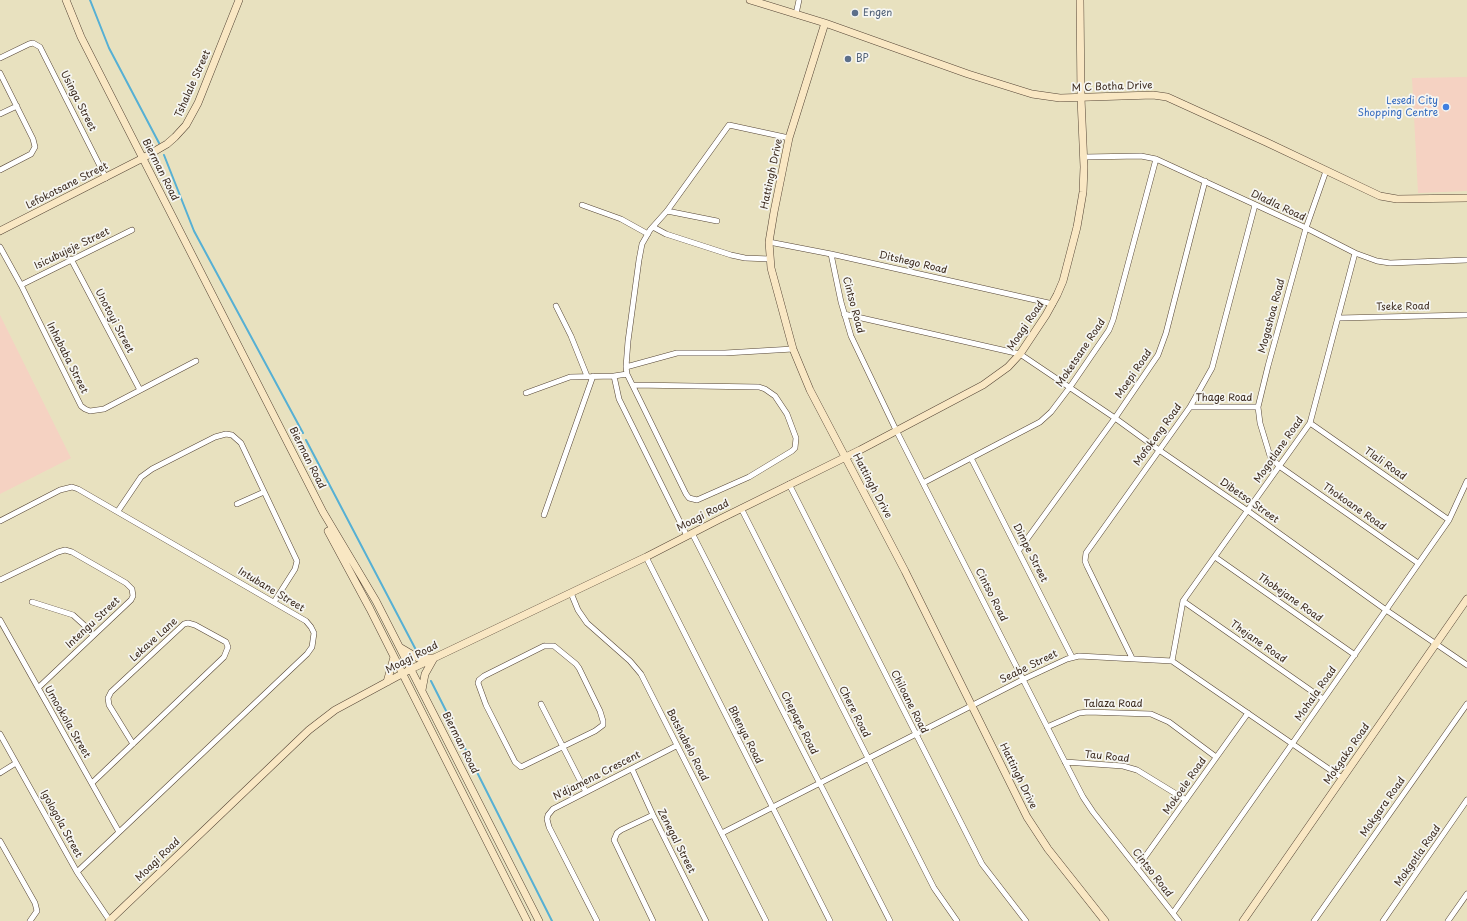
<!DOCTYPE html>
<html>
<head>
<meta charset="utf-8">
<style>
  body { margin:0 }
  canvas { display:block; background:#e8e1bf }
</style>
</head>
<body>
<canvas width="1467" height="921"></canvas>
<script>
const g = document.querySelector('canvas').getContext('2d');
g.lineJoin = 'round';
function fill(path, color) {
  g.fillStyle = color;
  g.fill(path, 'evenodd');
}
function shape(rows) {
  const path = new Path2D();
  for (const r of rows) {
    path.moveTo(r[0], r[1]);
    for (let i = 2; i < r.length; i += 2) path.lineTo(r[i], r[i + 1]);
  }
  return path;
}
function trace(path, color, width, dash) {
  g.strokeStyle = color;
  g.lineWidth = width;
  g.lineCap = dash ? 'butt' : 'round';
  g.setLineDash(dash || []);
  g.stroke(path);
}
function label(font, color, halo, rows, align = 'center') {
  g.font = font + ' "Playpen Sans",sans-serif';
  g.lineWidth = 3.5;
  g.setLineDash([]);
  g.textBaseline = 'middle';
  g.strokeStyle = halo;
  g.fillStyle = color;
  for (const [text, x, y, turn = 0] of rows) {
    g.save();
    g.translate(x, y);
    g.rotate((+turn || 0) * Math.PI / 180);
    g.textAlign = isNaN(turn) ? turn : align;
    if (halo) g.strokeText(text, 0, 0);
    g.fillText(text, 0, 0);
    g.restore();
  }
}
fill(shape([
  [1467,77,1467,191,1418,193,1412,78],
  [0,315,71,458,0,494]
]), '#f5d2c2');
trace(shape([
  [90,0,109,48,159,143],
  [164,155,194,231,303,433],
  [306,440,416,650],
  [431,681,552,921]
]), '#56b0d4', 2);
const street = shape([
  [796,14,799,0],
  [0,58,29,44,33,43,40,47,106,178],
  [0,73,33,139,35,147,31,154,0,170],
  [0,114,17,106],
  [1084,157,1141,156,1156,159,1306,228,1355,253,1377,261,1390,263,1467,260],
  [1326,171,1306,228,1268,366,1258,407,1260,423,1270,456,1279,466,1418,563],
  [582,205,621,219,648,234],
  [667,211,717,221],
  [653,227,666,234,731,255,745,258,770,259],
  [769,242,831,254,1053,304],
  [0,247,21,285,81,406,85,409,90,411,104,409,196,361],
  [831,254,841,302,851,336,896,430,1065,762,1083,797,1093,812,1179,921],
  [71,259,140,390],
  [21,285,132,230],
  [556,306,571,336,587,376],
  [844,314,1020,354,1115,418,1159,450,1248,511,1386,610,1467,665],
  [1339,318,1467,315],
  [626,367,628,341,639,260,642,244,650,230,667,211,729,125,789,138],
  [614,376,619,399,687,536],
  [633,385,759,387,765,389,775,396,787,414,796,438,795,448,792,451,749,477,697,500,689,498,686,494,627,374,626,367,677,353,725,353,793,349],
  [526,393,570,377,614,376,627,374],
  [1190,407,1258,407],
  [1310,423,1449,520],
  [971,458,1072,657],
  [923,483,1040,422,1051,412,1070,387,1109,330,1113,320,1156,159],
  [789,484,982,864,1026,921],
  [237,504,264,492],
  [741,508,934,888,957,921],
  [118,511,141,477,152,469,215,437,226,434,232,435,241,443,297,561,295,569,274,602],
  [544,515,593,376],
  [0,521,60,490,72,487,78,489,306,621,311,627,314,633,312,647,307,654,77,872],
  [692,533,890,921],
  [1019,550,1115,418,1158,355,1166,333,1205,181],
  [646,557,830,921],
  [1215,557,1355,655],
  [0,580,58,552,65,550,72,552,126,583,132,589,133,596,131,600,38,688],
  [571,593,578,610,587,623,630,661,641,674,766,921],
  [1183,601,1323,699],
  [32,602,73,615,84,625,93,635],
  [0,620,119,832],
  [544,646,554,646,576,664,579,668,600,711,603,721,603,725,595,731,521,767,515,762,512,756,486,705,478,683,479,680,484,676,544,646],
  [1132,658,1087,566,1085,561,1086,553,1190,407,1212,368,1255,205],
  [1172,661,1183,601,1310,423,1355,253],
  [541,704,586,792],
  [1047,727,1079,713,1088,712,1151,714,1169,722,1216,757],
  [0,734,77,872,110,921],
  [1065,762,1123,766,1137,770,1186,800],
  [632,769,653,815,706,921],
  [0,773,16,763],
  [92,783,224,657,228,647,226,642,195,625,188,623,184,624,111,692,108,698,109,705,133,744],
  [653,815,621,830,617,833,614,840,653,921],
  [722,833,1024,679,1067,659,1079,656,1172,661,1342,778],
  [0,841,35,903,37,911,30,921],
  [1137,868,1248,713],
  [1173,913,1292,744,1449,520,1467,481],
  [597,921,549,827,547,819,548,815,553,809,676,746],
  [1314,921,1467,704],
  [1383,921,1467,800],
  [1448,921,1467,894]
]);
const secondary = shape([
  [66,0,81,37,323,512,376,601,539,921],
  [750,0,825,23,968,74,1032,94,1060,98,1153,95,1167,97,1266,142,1380,196,1397,199,1467,198],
  [825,23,789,138,774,212,769,242,771,268,793,349,810,390,905,571,1027,817,1048,849,1105,921],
  [0,231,143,158,167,144,175,137,186,125,198,103,239,0],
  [328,531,370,609,527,921],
  [401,648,418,658,432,658],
  [387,682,394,657],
  [422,690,425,674,434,658],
  [109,921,309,730,335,710,411,669,646,557,718,520,860,450,983,385,1008,367,1020,354,1046,315,1057,295,1063,281,1077,227,1083,192,1084,167,1081,98,1080,0],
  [1243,921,1467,599]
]);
trace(street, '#554536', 6);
trace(secondary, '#554536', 8);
trace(street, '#fff', 5);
trace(secondary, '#f9e7c3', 7);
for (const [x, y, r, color] of [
  [855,13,4,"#5c6f8a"],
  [848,59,4,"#5c6f8a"],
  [1446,107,4,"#3f7fe0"]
]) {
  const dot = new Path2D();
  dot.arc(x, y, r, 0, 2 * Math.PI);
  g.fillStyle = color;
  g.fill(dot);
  trace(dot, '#f6f6f2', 1.5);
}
label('10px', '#4e5e75', '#f6f6f2', [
  ["Engen",863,13],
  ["BP",856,59]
], 'left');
label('10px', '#3b2a1e', '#f6f6f2', [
  ["Tshalale Street",193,84,-66],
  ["M C Botha Drive",1112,87,-2],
  ["Usinga Street",78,101,63],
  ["Bierman Road",160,170,63],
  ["Hattingh Drive",772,174,-78],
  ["Lefokotsane Street",67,186,-27],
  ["Dladla Road",1278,206,25],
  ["Isicubujeje Street",72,249,-26],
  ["Ditshego Road",913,263,13],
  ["Cintso Road",853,305,75],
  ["Tseke Road",1403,307,-1],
  ["Mogashoa Road",1272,316,-75],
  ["Unotoyi Street",114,321,62],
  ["Moagi Road",1026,326,-56],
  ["Moketsane Road",1081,353,-56],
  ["Inhababa Street",67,358,63],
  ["Moepi Road",1134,374,-56],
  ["Thage Road",1224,398],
  ["Mofokeng Road",1158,435,-54],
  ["Mogotlane Road",1279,450,-55],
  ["Bierman Road",307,458,63],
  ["Tlali Road",1385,464,35],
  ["Hattingh Drive",872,486,62],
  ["Dibetso Street",1249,501,35],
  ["Thokoane Road",1354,507,35],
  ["Moagi Road",703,516,-27],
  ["Dimpe Street",1030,553,63],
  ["Intubane Street",271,590,31],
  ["Cintso Road",991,595,63],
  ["Thobejane Road",1290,598,35],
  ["Intengu Street",93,623,-43],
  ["Lekave Lane",154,640,-42],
  ["Thejane Road",1258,642,35],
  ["Moagi Road",412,658,-27],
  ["Seabe Street",1029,667,-26],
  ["Mohala Road",1316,694,-55],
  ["Chiloane Road",909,702,63],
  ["Talaza Road",1113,704],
  ["Chere Road",854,712,63],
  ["Umookola Street",67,722,60],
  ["Chepape Road",799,723,63],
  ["Bhenya Road",745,735,63],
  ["Bierman Road",460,743,63],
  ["Botshabelo Road",687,745,63],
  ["Mokgako Road",1347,754,-55],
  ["Tau Road",1107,757,6],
  ["N'djamena Crescent",597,776,-27],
  ["Hattingh Drive",1018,776,64],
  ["Mokoele Road",1185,786,-55],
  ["Mokgara Road",1383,807,-55],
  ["Igologola Street",61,824,61],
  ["Zenegal Street",676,841,63],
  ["Mokgotla Road",1418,856,-55],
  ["Moagi Road",158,860,-44],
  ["Cintso Road",1152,873,52]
]);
label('10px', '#366cbe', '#f6f6f2', [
  ["Lesedi City",1438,101],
  ["Shopping Centre",1438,113]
], 'right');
</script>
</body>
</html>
